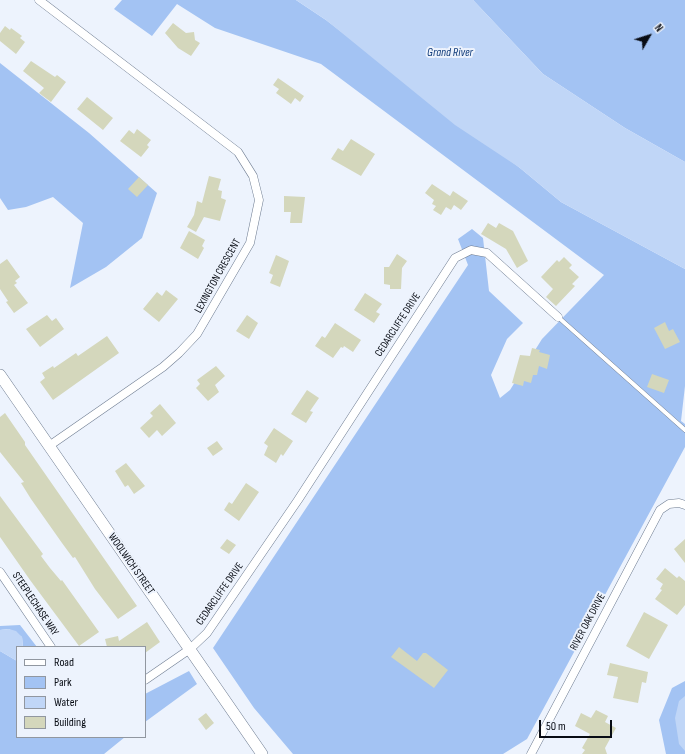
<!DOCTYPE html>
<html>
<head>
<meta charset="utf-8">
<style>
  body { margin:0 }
  #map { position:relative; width:685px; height:754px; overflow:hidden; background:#edf3fd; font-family:"Sofia Sans Condensed",sans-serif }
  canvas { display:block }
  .legend { position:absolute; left:16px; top:646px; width:130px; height:92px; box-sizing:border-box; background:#edf3fd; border:1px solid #9197a0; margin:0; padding:5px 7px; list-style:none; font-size:12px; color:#080c14 }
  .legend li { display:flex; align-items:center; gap:8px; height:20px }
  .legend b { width:20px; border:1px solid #9197a0 }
  .north { position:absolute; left:629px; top:16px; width:40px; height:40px; -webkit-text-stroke:3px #edf3fd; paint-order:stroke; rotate:51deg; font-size:11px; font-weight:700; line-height:16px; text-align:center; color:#080c14 }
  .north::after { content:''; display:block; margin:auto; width:14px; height:18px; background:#080c14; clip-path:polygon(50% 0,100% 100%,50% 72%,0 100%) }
  .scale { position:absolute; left:539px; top:720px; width:73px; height:18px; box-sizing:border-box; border:2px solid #080c14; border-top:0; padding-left:5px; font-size:12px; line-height:14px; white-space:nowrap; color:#080c14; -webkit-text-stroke:3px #edf3fd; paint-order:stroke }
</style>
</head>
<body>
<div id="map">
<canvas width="685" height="754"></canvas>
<ul class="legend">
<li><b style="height:5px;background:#fff"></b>Road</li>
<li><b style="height:11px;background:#a3c3f3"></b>Park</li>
<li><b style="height:11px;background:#c0d6f7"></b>Water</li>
<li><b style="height:11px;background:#d4d7bc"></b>Building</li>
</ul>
<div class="north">N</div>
<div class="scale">50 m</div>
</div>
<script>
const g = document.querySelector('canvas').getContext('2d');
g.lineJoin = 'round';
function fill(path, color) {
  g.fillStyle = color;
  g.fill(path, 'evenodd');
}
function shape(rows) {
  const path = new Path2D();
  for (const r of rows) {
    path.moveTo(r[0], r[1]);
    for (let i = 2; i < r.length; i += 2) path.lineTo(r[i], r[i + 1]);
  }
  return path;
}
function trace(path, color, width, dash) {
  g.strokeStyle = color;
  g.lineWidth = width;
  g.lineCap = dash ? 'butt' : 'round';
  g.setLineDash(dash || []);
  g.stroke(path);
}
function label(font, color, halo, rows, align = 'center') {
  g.font = font + ' "Sofia Sans Condensed",sans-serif';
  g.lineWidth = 4;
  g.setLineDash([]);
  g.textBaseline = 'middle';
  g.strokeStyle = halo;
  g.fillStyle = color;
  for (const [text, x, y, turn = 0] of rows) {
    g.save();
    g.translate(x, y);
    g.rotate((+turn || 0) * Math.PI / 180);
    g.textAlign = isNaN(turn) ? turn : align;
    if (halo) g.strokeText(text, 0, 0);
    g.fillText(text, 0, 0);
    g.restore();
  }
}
fill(shape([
  [122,0,296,0,326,20,520,168,561,202,685,269,685,386,681,421,685,424,685,447,527,739,503,754,293,754,254,708,213,648,468,265,458,239,472,229,483,238,489,291,523,323,507,339,491,375,500,398,510,390,542,339,604,275,321,64,215,28,177,4,152,36,114,9],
  [473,0,685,0,685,162,625,128,543,74],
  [0,63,89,133,157,193,142,238,106,267,70,288,83,223,53,197,26,207,8,210,0,198],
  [20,625,37,647,23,647,22,637,9,629,0,630,0,626],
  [0,651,17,661,17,737,125,737,104,754,0,754],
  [189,671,197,684,145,722,145,694],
  [685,681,685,754,666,754,659,720,672,688]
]), '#a3c3f3');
fill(shape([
  [296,0,473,0,543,74,625,128,685,162,685,269,561,202,520,168,455,125,326,20],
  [9,629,16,631,22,637,23,647,17,647,17,661,0,651,0,630],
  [685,696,685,751,679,744,675,718,679,701]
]), '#c0d6f7');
fill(shape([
  [173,23,186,33,194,32,195,40,200,43,191,56,178,48,165,33],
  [5,26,10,30,11,28,22,36,20,38,25,42,16,54,0,41,0,33],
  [31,61,55,77,57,75,66,82,51,102,39,93,44,88,23,71],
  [278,78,304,96,300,102,295,98,291,104,276,93,279,89,273,85],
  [87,97,113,118,103,130,77,109],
  [137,129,151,140,147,145,149,147,141,157,120,141,129,130,134,134],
  [351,139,375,154,361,176,331,159,338,148,343,151],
  [209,176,221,179,218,190,222,191,221,198,226,200,220,221,204,217,196,232,187,227,194,215,197,201,202,203],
  [139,177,148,185,137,197,128,189],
  [432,184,450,196,453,191,468,201,461,210,454,205,451,210,446,207,441,215,433,210,436,206,432,204,434,200,425,193],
  [284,196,305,197,302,223,290,223,291,212,284,212],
  [488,223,496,228,499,223,513,231,528,261,517,268,506,249,481,234],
  [189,231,205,240,202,246,204,248,198,259,180,248],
  [397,254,407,261,402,268,401,289,390,289,390,285,384,284,384,267,389,267],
  [276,255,289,261,280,287,270,283,273,275,269,273],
  [564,257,572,265,569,268,579,277,572,284,575,286,556,306,546,297,553,289,541,277,557,260,559,262],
  [7,259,20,277,15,281,17,283,14,285,28,303,14,313,6,302,8,301,0,289,0,264],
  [166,290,178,299,159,322,143,309,157,292,162,296],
  [365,293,382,304,376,312,380,314,374,323,354,310],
  [47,315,52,321,56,318,64,329,40,347,26,329],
  [247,315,258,323,249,339,236,331],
  [665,322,669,331,673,329,680,342,665,349,654,328],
  [335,323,361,340,353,352,344,346,343,348,341,347,333,358,315,346,322,336,325,338],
  [107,336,119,353,53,400,40,382,45,378,42,373,53,366,54,368,76,353,78,356],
  [532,348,540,350,539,352,550,355,547,369,539,366,537,375,533,375,531,383,524,381,523,386,512,383,520,355,530,356],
  [216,366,225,376,215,385,219,392,208,401,196,388,200,384,197,380],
  [652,374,669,380,664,393,647,387],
  [307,390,319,398,310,411,313,412,306,423,291,414],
  [160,404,176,423,162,436,157,430,149,438,140,428,153,416,150,413],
  [5,413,25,442,25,445,137,606,118,619,95,589,75,557,73,558,62,543,31,499,21,483,24,482,0,452,0,417],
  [274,428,293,441,283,456,281,454,276,463,264,455,268,446,264,443],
  [217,441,223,449,213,456,207,448],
  [126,463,145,486,134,494,128,485,125,487,115,471],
  [246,483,259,492,239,521,224,510,229,502,232,504],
  [0,496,43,554,41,556,50,568,61,581,62,580,99,632,79,646,30,580,0,537],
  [227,539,236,545,229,554,220,548],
  [685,539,685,563,674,549],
  [665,568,677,578,679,576,685,581,685,605,677,615,655,599,662,590,660,589,663,584,656,579],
  [644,612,668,625,649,659,626,646],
  [147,622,160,642,145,653,145,647,107,647,105,639,118,636,119,641],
  [399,647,417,661,423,653,426,653,448,670,434,688,391,657],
  [610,663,648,672,646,683,642,682,638,703,613,698,618,677,607,675],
  [596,710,608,716,605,722,616,728,605,748,607,754,582,754,585,750,582,748,590,734,575,726,581,713,591,718],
  [206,713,214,723,206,730,198,719]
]), '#d4d7bc');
const lane = shape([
  [558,317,685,430]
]);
const street = shape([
  [39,0,238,152,253,176,259,200,250,243,197,334,179,353,163,367,49,446],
  [0,572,51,647],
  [145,680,190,649,207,633,298,500,455,258,471,250,487,253,558,317],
  [531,754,660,510,669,504,679,503,685,505]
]);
const secondary = shape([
  [0,375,262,754]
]);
trace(lane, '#6e7c91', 5);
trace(street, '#6e7c91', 9);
trace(secondary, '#6e7c91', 12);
trace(lane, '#fff', 4);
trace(street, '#fff', 8);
trace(secondary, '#fff', 11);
label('11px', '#080c14', '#edf3fd', [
  ["LEXINGTON CRESCENT",218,276,-61],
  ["CEDARCLIFFE DRIVE",398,325,-57],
  ["WOOLWICH STREET",131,564,55],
  ["CEDARCLIFFE DRIVE",220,594,-55],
  ["STEEPLECHASE WAY",35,604,56],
  ["RIVER OAK DRIVE",588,622,-62]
]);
label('italic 12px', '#123d7b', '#edf3fd', [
  ["Grand River",450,53]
]);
</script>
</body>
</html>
